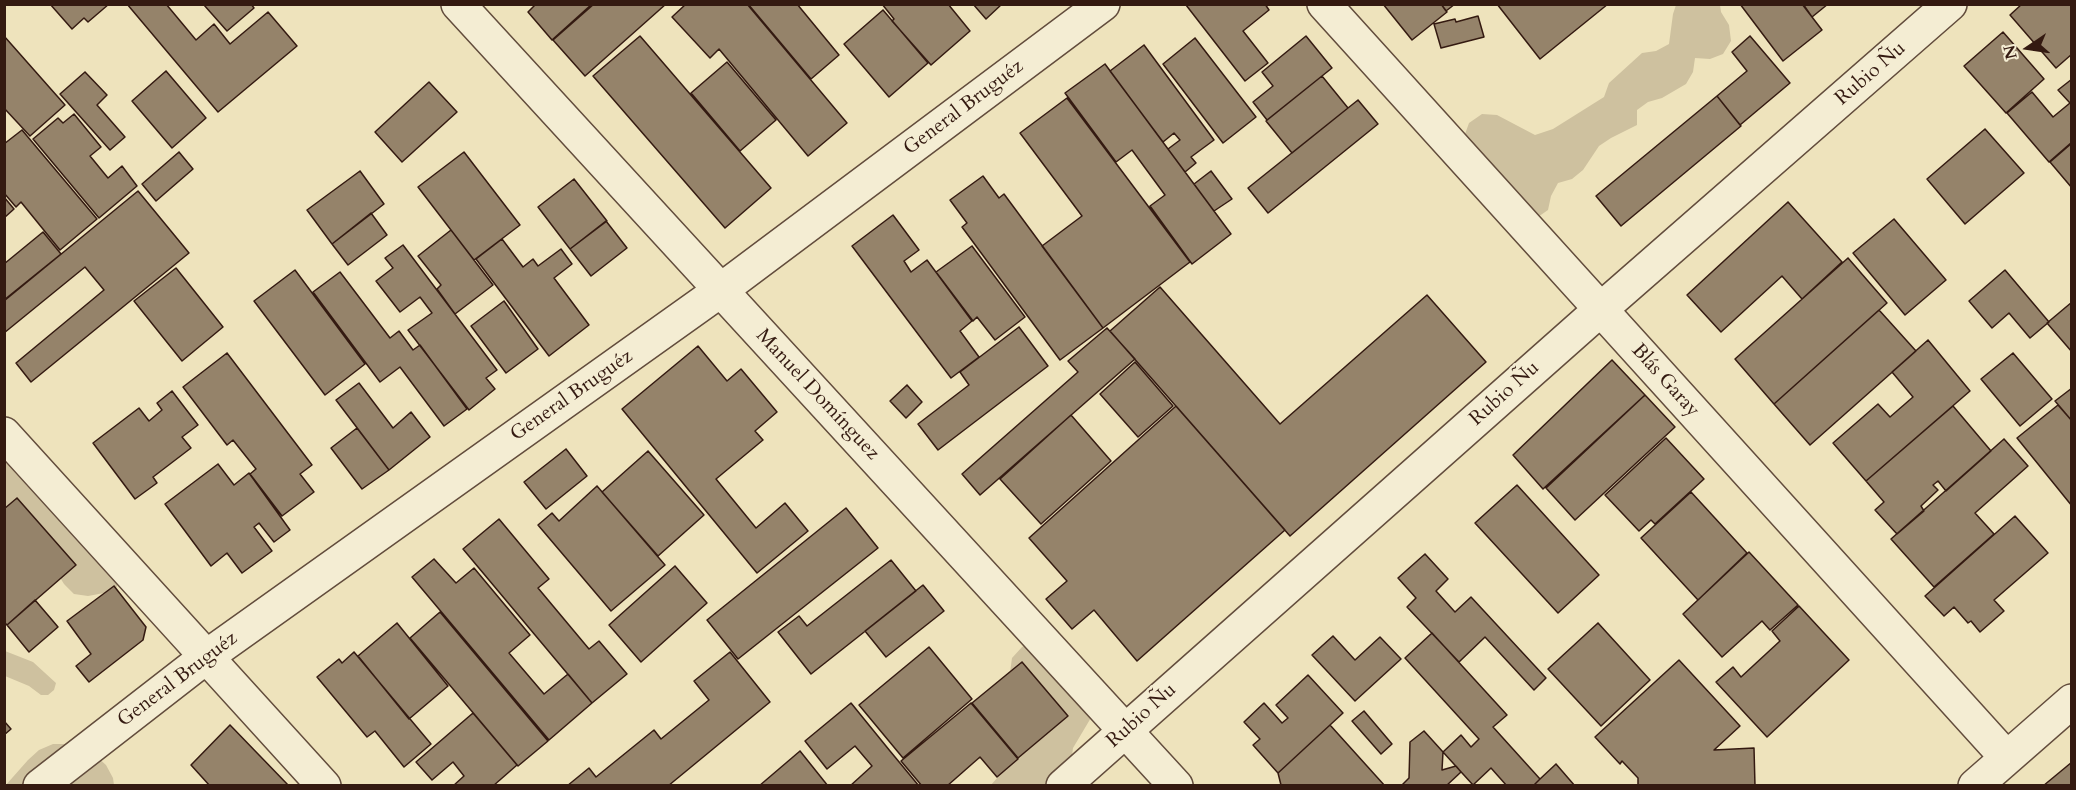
<!DOCTYPE html>
<html>
<head>
<meta charset="utf-8">
<style>
  body { margin:0 }
  #map { position:relative; width:2076px; height:790px; overflow:hidden; background:#eee3bc; font-family:Cardo,serif }
  canvas { display:block }
  .frame { position:absolute; inset:0; border:6px solid #341a11; pointer-events:none }
  .north { position:absolute; left:1998px; top:18px; width:60px; height:60px; -webkit-text-stroke:4px #f4edd3; paint-order:stroke; rotate:257deg; font-size:16px; font-weight:700; line-height:24px; text-align:center; color:#341a11 }
  .north::after { content:''; display:block; margin:auto; width:21px; height:27px; background:#341a11; clip-path:polygon(50% 0,100% 100%,50% 72%,0 100%) }
</style>
</head>
<body>
<div id="map">
<canvas width="2076" height="790"></canvas>
<div class="frame"></div>
<div class="north">N</div>
</div>
<script>
const g = document.querySelector('canvas').getContext('2d');
g.lineJoin = 'round';
function fill(path, color) {
  g.fillStyle = color;
  g.fill(path, 'evenodd');
}
function shape(rows) {
  const path = new Path2D();
  for (const r of rows) {
    path.moveTo(r[0], r[1]);
    for (let i = 2; i < r.length; i += 2) path.lineTo(r[i], r[i + 1]);
  }
  return path;
}
function trace(path, color, width, dash) {
  g.strokeStyle = color;
  g.lineWidth = width;
  g.lineCap = dash ? 'butt' : 'round';
  g.setLineDash(dash || []);
  g.stroke(path);
}
function label(font, color, halo, rows, align = 'center') {
  g.font = font + ' Cardo,serif';
  g.lineWidth = 5;
  g.setLineDash([]);
  g.textBaseline = 'middle';
  g.strokeStyle = halo;
  g.fillStyle = color;
  for (const [text, x, y, turn = 0] of rows) {
    g.save();
    g.translate(x, y);
    g.rotate((+turn || 0) * Math.PI / 180);
    g.textAlign = isNaN(turn) ? turn : align;
    if (halo) g.strokeText(text, 0, 0);
    g.fillText(text, 0, 0);
    g.restore();
  }
}
fill(shape([
  [1676,5,1720,5,1721,12,1729,25,1731,41,1723,54,1710,59,1695,58,1693,72,1686,84,1662,98,1648,102,1637,110,1637,125,1611,138,1599,146,1583,170,1572,179,1558,183,1551,196,1548,210,1535,219,1464,137,1469,123,1482,114,1497,115,1535,135,1553,129,1604,97,1609,83,1642,53,1656,51,1669,44,1673,14],
  [5,458,120,578,115,591,88,596,74,594,64,584,56,571,5,509],
  [1035,641,1095,711,1073,748,1068,785,990,786,998,777,998,761,1002,746,1012,733,1008,687,1012,658,1022,647],
  [5,651,33,662,56,683,54,690,48,695,41,695,29,686,5,676],
  [53,744,68,744,95,755,106,765,113,778,114,785,5,786,28,760,39,750]
]), '#cec19f');
const building = shape([
  [50,4,109,4,88,22,84,18,72,29,50,4],
  [127,4,166,4,196,40,214,24,230,44,268,12,297,46,218,112,127,4],
  [251,4,254,8,227,31,204,5,251,4],
  [536,4,592,4,552,40,528,12,536,4],
  [594,4,666,4,585,76,553,40,594,4],
  [686,4,747,4,847,123,808,156,719,49,710,58,672,17,686,4],
  [748,4,797,4,839,55,811,79,748,4],
  [882,4,948,4,970,31,931,65,892,21,894,19,882,4],
  [973,4,1002,4,986,19,973,4],
  [1265,4,1269,10,1243,31,1268,63,1245,81,1186,5,1265,4],
  [1383,4,1441,4,1447,12,1412,40,1383,4],
  [1441,4,1455,4,1446,11,1441,4],
  [1497,4,1608,4,1540,59,1497,4],
  [1740,4,1802,4,1822,30,1783,61,1740,4],
  [1803,4,1828,4,1812,17,1803,4],
  [2022,4,2072,4,2072,54,2056,68,2010,15,2022,4],
  [883,10,928,63,889,97,844,44,883,10],
  [1478,16,1484,37,1441,48,1434,24,1455,19,1456,22,1478,16],
  [2003,32,2044,79,2006,113,1964,66,2003,32],
  [4,36,65,105,30,136,4,108,4,36],
  [640,36,771,188,725,228,593,76,640,36],
  [1306,36,1332,68,1267,120,1253,102,1273,86,1262,72,1306,36],
  [1750,36,1790,83,1740,125,1717,96,1747,71,1732,52,1750,36],
  [1195,38,1256,117,1223,143,1163,64,1195,38],
  [1144,45,1214,140,1191,157,1196,163,1185,172,1168,149,1180,140,1174,133,1163,142,1110,71,1144,45],
  [727,62,776,120,740,151,691,93,727,62],
  [1105,64,1231,234,1192,264,1150,206,1165,195,1132,150,1116,162,1065,93,1105,64],
  [166,71,206,118,172,148,132,101,166,71],
  [85,72,107,95,97,105,125,137,110,150,60,94,85,72],
  [1322,76,1348,108,1292,153,1266,121,1322,76],
  [2072,79,2072,142,2049,162,2007,113,2032,92,2053,117,2070,103,2058,90,2072,79],
  [429,82,457,112,402,162,375,132,429,82],
  [1717,96,1741,126,1621,226,1596,196,1717,96],
  [1067,98,1190,262,1103,328,1042,246,1082,216,1020,133,1067,98],
  [1358,100,1378,124,1268,213,1248,188,1358,100],
  [74,114,101,147,90,156,108,178,122,166,137,186,99,218,33,139,58,118,63,123,74,114],
  [1985,129,2024,173,1965,224,1927,179,1985,129],
  [22,130,97,219,60,250,21,202,16,207,4,193,4,144,22,130],
  [2072,143,2072,188,2050,162,2072,143],
  [179,152,193,169,156,201,142,184,179,152],
  [464,152,520,225,474,260,418,187,464,152],
  [360,171,384,204,332,244,307,210,360,171],
  [1211,171,1232,199,1214,211,1194,184,1211,171],
  [983,176,999,198,1004,194,1103,328,1060,360,962,227,967,223,950,200,983,176],
  [574,179,607,221,570,249,538,207,574,179],
  [138,191,189,253,31,382,16,363,104,290,85,267,4,333,4,301,138,191],
  [4,197,14,209,4,218,4,197],
  [1788,202,1842,262,1802,299,1782,276,1721,332,1687,295,1788,202],
  [371,213,387,235,348,265,332,244,371,213],
  [893,215,919,250,904,261,911,272,927,260,972,321,960,331,979,357,951,378,852,246,893,215],
  [1894,219,1946,280,1905,315,1853,253,1894,219],
  [606,221,627,248,591,276,570,249,606,221],
  [451,230,493,285,455,314,437,289,441,285,418,256,451,230],
  [43,232,61,254,4,300,4,264,43,232],
  [502,239,523,267,533,259,538,266,561,249,572,264,554,278,589,325,549,356,476,259,502,239],
  [403,245,497,370,486,378,495,389,469,410,408,330,432,313,420,297,400,312,376,281,393,268,385,258,403,245],
  [972,246,1025,317,995,340,977,317,973,321,936,272,972,246],
  [1848,258,1887,303,1774,404,1735,359,1848,258],
  [176,268,223,327,182,361,134,301,176,268],
  [295,270,365,364,325,395,254,301,295,270],
  [2005,270,2049,322,2030,338,2009,313,1992,328,1969,301,2005,270],
  [340,272,390,338,399,331,413,350,420,345,467,409,444,426,400,367,380,382,313,292,340,272],
  [1160,287,1280,424,1427,295,1486,362,1290,536,1110,331,1160,287],
  [504,301,538,349,506,373,471,326,504,301],
  [2072,302,2072,352,2047,323,2072,302],
  [1879,310,1916,351,1810,445,1774,404,1879,310],
  [1019,327,1048,366,938,450,918,424,969,385,960,372,1019,327],
  [1107,328,1135,359,980,495,962,474,1078,372,1068,361,1107,328],
  [1928,340,1970,391,1866,481,1833,443,1878,404,1890,417,1913,397,1892,372,1928,340],
  [698,346,727,381,741,369,777,412,755,431,763,440,716,479,756,528,785,503,808,531,757,573,622,409,698,346],
  [227,353,312,465,300,474,314,492,282,516,250,474,256,469,233,440,227,445,183,387,227,353],
  [2013,353,2052,399,2020,426,1981,379,2013,353],
  [1612,360,1645,395,1543,489,1513,455,1612,360],
  [1135,362,1173,406,1138,437,1100,394,1135,362],
  [359,383,393,428,411,412,430,437,389,470,336,400,359,383],
  [907,385,922,402,906,418,890,401,907,385],
  [2072,388,2072,421,2055,401,2072,388],
  [172,391,198,425,182,437,191,448,153,477,157,483,135,499,93,443,139,408,149,421,162,410,157,403,172,391],
  [1645,395,1675,427,1575,520,1546,488,1645,395],
  [2058,405,2072,421,2072,506,2017,438,2058,405],
  [1176,406,1285,530,1137,661,1094,610,1072,629,1046,599,1067,581,1029,538,1176,406],
  [1953,406,1991,451,1946,491,1938,481,1933,485,1938,490,1921,506,1924,511,1897,534,1875,510,1884,502,1866,481,1953,406],
  [1071,415,1111,461,1041,524,1000,479,1071,415],
  [357,428,389,470,362,489,331,448,357,428],
  [1666,438,1704,479,1655,524,1651,520,1639,531,1605,495,1666,438],
  [2004,439,2028,466,1975,513,1994,534,1934,587,1891,539,2004,439],
  [566,449,587,476,546,509,524,482,566,449],
  [648,451,704,515,658,556,602,492,648,451],
  [218,464,234,485,249,473,290,530,274,542,259,523,254,527,272,551,242,573,227,553,211,566,165,504,218,464],
  [1517,485,1599,575,1558,613,1475,523,1517,485],
  [597,486,665,565,611,611,538,525,552,513,559,521,597,486],
  [1691,492,1747,553,1698,600,1641,538,1691,492],
  [17,498,76,565,7,625,4,622,4,509,17,498],
  [846,508,878,548,738,659,707,620,846,508],
  [2015,516,2048,553,1994,600,2004,611,1980,632,1971,621,1968,623,1954,607,1944,616,1925,596,2015,516],
  [499,519,549,579,538,588,589,649,599,641,627,674,592,703,463,549,499,519],
  [1749,552,1798,605,1770,630,1762,621,1722,657,1683,614,1749,552],
  [1425,554,1448,579,1436,591,1455,612,1471,597,1546,678,1534,690,1485,637,1459,662,1407,607,1416,598,1398,578,1425,554],
  [434,559,456,583,474,568,530,635,509,653,544,694,568,674,592,703,549,740,412,577,434,559],
  [891,560,916,591,811,674,778,632,799,616,807,626,891,560],
  [675,566,707,603,641,662,609,625,675,566],
  [923,585,944,611,886,657,865,631,923,585],
  [114,586,146,627,143,640,89,682,76,666,91,654,67,621,114,586],
  [35,600,58,627,29,652,7,625,35,600],
  [1799,606,1849,660,1767,737,1716,682,1733,667,1741,677,1780,641,1772,631,1799,606],
  [440,612,548,741,518,766,410,638,440,612],
  [397,623,448,686,409,719,358,656,397,623],
  [1598,623,1650,680,1601,726,1548,669,1598,623],
  [1432,633,1507,715,1493,727,1540,779,1533,786,1507,786,1491,768,1473,785,1443,752,1461,735,1471,747,1479,739,1405,658,1432,633],
  [1333,636,1355,660,1380,637,1401,659,1355,701,1312,655,1333,636],
  [929,647,972,699,903,758,859,705,929,647],
  [354,652,431,744,404,767,375,731,367,737,317,677,339,659,342,663,354,652],
  [730,652,770,702,668,786,567,786,589,768,596,777,654,730,661,739,709,700,694,681,730,652],
  [1679,660,1740,726,1714,750,1754,748,1755,786,1638,786,1638,778,1622,761,1620,764,1595,737,1679,660],
  [1022,662,1068,716,1018,758,972,703,1022,662],
  [1308,675,1343,713,1278,773,1253,745,1260,739,1244,722,1264,703,1282,723,1288,718,1276,705,1308,675],
  [851,703,890,751,919,786,850,786,872,766,855,746,827,769,805,741,851,703],
  [971,703,1018,759,997,777,980,757,947,786,922,786,901,761,971,703],
  [1364,711,1392,744,1381,754,1352,721,1364,711],
  [473,713,517,765,493,786,453,786,464,776,453,762,432,780,416,762,473,713],
  [4,721,11,729,4,735,4,721],
  [230,725,289,786,210,786,191,765,230,725],
  [1330,725,1385,786,1281,785,1278,773,1330,725],
  [1424,731,1443,752,1442,770,1456,766,1461,772,1446,786,1401,786,1409,778,1410,742,1424,731],
  [800,751,828,786,759,786,800,751],
  [2072,762,2072,786,2043,786,2072,762],
  [1556,764,1575,786,1533,786,1540,779,1556,764]
]);
fill(building, '#95836a');
trace(building, '#341a11', 1.5);
const minor = shape([
  [458,4,1176,786],
  [1324,4,2007,758],
  [4,434,324,786],
  [40,786,206,657,721,290,1103,4],
  [1063,786,1600,310,1950,4],
  [1975,786,2072,701]
]);
trace(minor, '#624c3c', 36);
trace(minor, '#f4edd3', 33);
label('20px', '#341a11', '#f4edd3', [
  ["Rubio Ñu",1871,74,-41],
  ["General Bruguéz",964,108,-37],
  ["Blás Garay",1665,381,48],
  ["Rubio Ñu",1505,394,-42],
  ["Manuel Domínguez",817,395,47],
  ["General Bruguéz",572,396,-35],
  ["General Bruguéz",178,680,-37],
  ["Rubio Ñu",1142,716,-42]
]);
</script>
</body>
</html>
